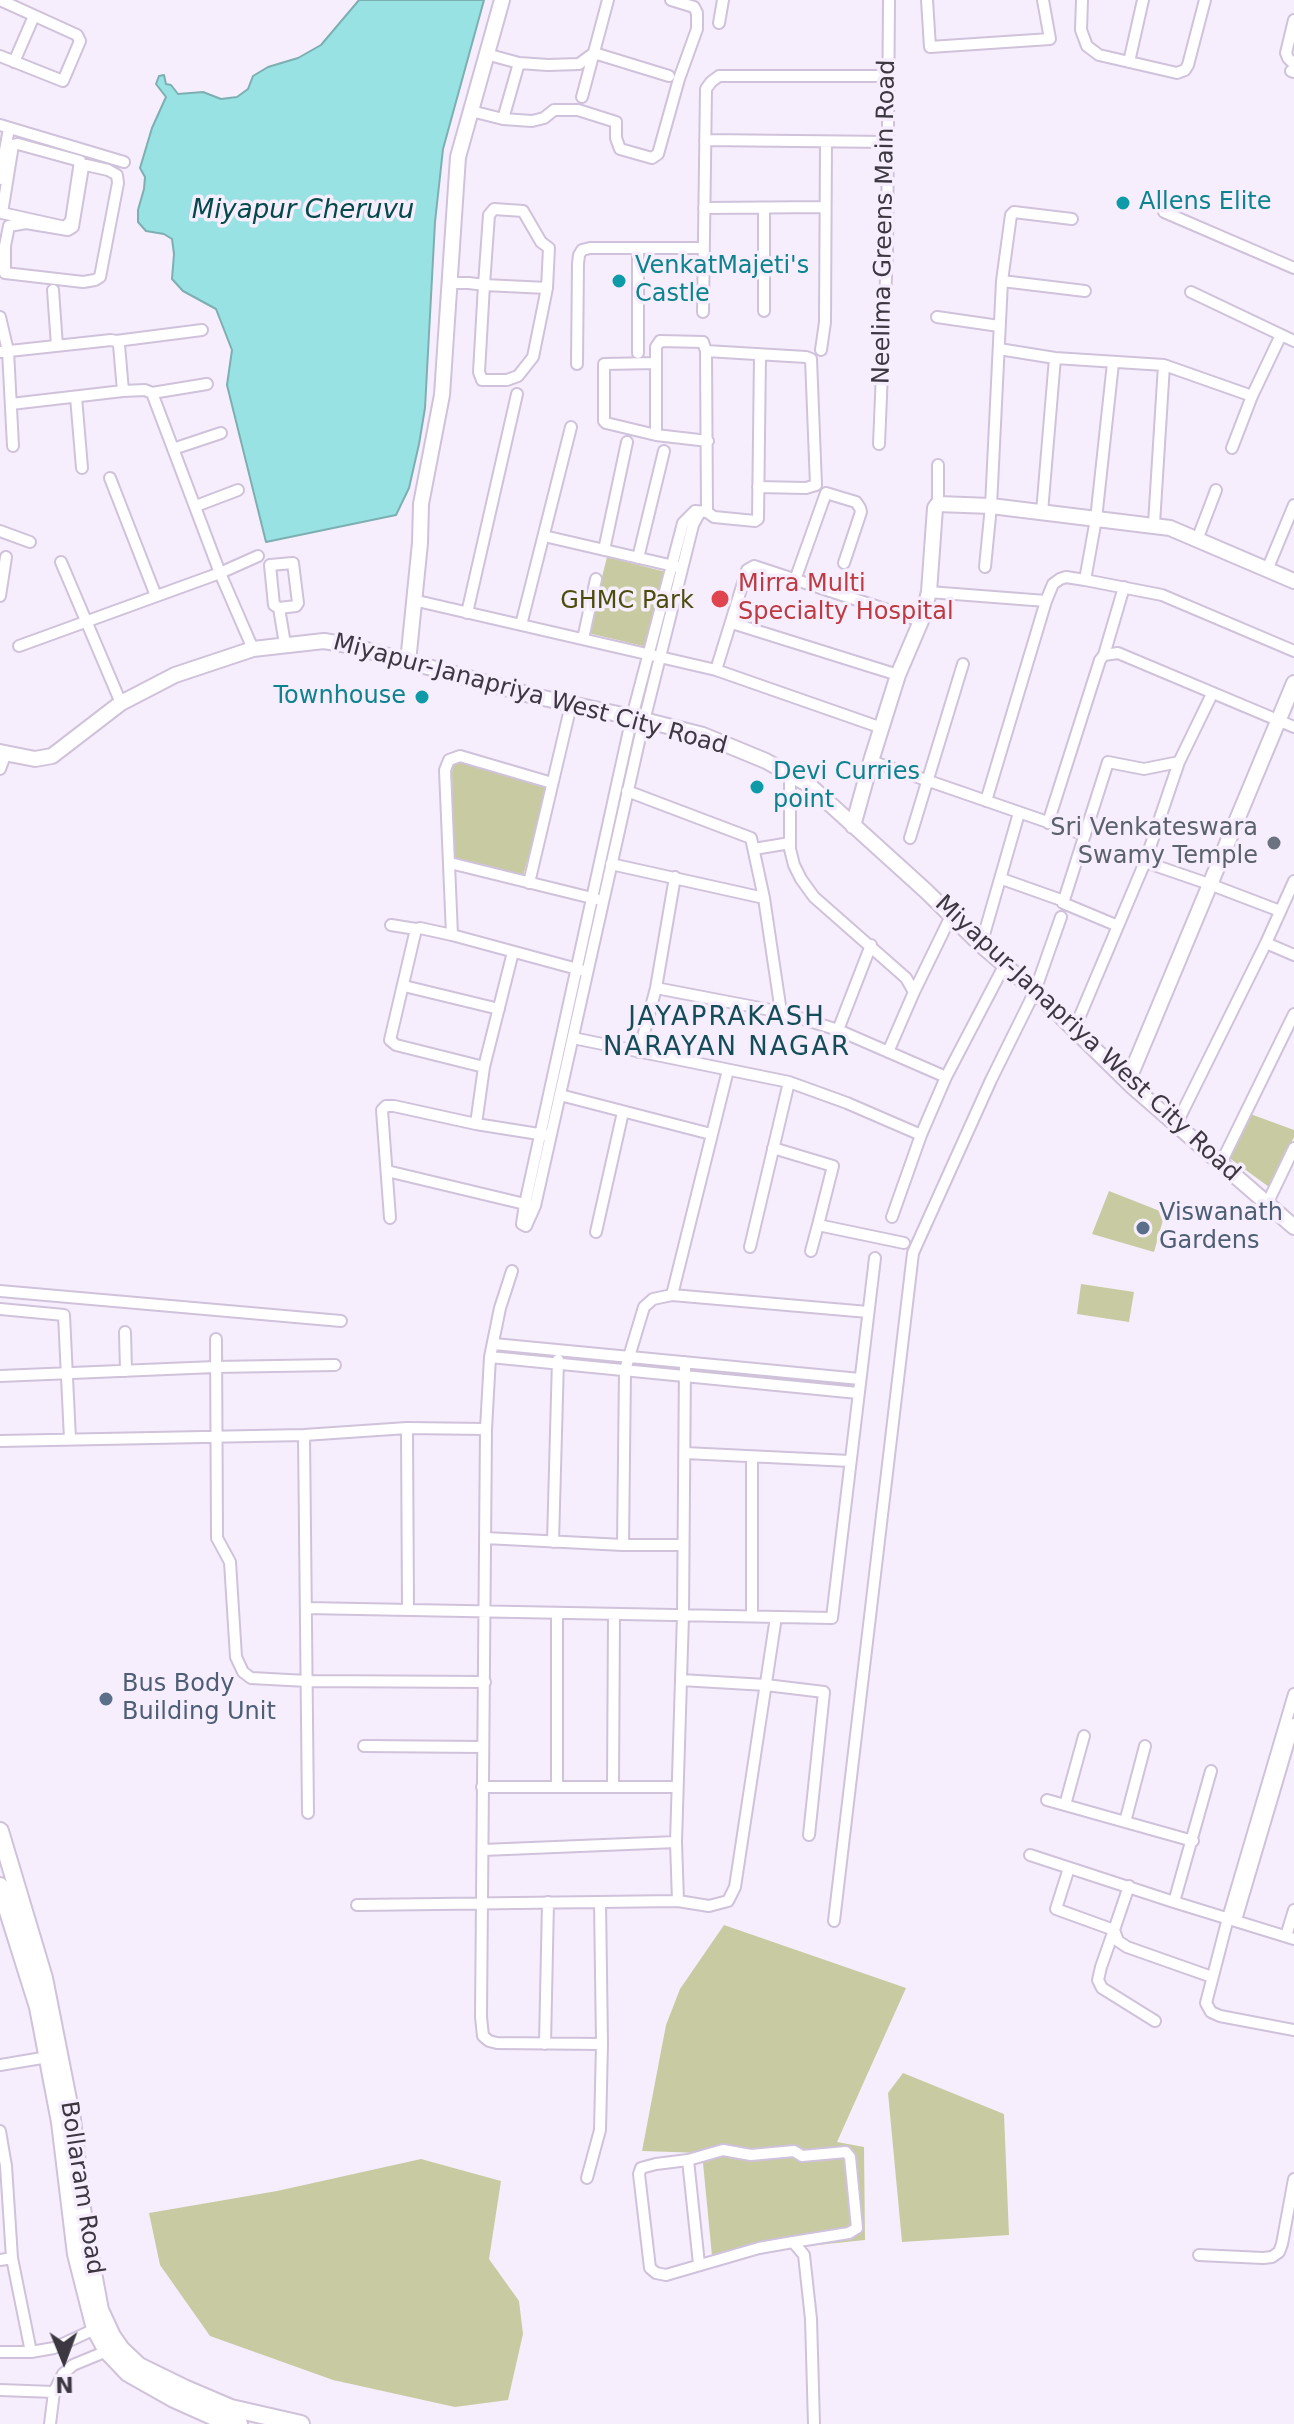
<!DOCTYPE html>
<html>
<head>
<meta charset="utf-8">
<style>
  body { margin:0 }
  #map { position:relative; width:1294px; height:2424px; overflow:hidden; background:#f6eefd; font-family:"DejaVu Sans",sans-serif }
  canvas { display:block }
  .north { position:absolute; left:24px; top:2320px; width:80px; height:80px; -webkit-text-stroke:6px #f6eefd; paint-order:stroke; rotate:179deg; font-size:22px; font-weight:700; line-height:32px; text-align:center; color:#3c3741 }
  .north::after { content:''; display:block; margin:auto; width:28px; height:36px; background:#3c3741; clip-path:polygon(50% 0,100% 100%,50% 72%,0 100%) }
</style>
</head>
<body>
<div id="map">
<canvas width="1294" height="2424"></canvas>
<div class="north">N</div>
</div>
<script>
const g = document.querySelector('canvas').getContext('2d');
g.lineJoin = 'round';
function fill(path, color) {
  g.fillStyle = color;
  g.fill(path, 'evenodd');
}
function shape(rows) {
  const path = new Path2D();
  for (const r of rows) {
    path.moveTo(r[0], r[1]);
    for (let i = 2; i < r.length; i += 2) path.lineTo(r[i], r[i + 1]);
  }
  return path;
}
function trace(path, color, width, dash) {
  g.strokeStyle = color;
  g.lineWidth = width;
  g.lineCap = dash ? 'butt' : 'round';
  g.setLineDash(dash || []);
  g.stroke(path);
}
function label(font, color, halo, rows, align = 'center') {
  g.font = font + ' "DejaVu Sans",sans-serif';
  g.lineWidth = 7;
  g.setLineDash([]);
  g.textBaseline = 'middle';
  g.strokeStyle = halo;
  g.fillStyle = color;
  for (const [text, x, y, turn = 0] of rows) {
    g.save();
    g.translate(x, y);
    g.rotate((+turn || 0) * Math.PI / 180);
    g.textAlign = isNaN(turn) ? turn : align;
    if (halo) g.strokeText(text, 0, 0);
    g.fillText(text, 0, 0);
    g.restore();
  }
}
fill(shape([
  [607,557,666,572,647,647,588,633],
  [459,761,549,785,523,876,454,858,452,773,453,766],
  [1245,1112,1294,1130,1294,1137,1269,1187,1228,1157],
  [1109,1191,1165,1213,1154,1252,1092,1234],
  [1081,1284,1134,1292,1129,1322,1077,1314],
  [724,1925,906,1988,837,2142,864,2147,865,2240,712,2256,702,2153,642,2151,666,2025,680,1989],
  [903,2073,1004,2114,1009,2235,902,2242,888,2093],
  [421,2159,501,2181,489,2259,519,2301,523,2334,508,2400,455,2407,333,2380,210,2336,160,2265,149,2213,277,2191]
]), '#c8cba2');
const water = shape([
  [359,0,484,0,443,149,435,222,425,408,419,444,409,488,396,515,266,542,227,385,232,350,216,309,183,291,172,279,174,254,172,239,164,234,146,231,138,222,138,210,144,189,145,177,140,168,152,128,166,97,156,84,159,76,164,75,166,84,171,85,178,94,203,92,221,99,237,97,248,89,253,76,268,67,298,58,321,45,359,0]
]);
fill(water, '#99e2e3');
trace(water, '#7dafb2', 2);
const street = shape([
  [0,0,77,35,80,41,63,81,0,56],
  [927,0,930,47,1050,39,1043,0],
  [1082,0,1081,30,1087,46,1099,55,1177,73,1185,70,1188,65,1205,0],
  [1294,20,1286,53,1288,58,1294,64],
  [719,23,723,0],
  [486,54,519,63,548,65,579,64,594,53,669,76],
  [14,62,34,16],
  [1129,62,1143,0],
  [1291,71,1294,72],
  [582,97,608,0],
  [471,111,503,119,532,121,544,118,554,110,578,110,616,122,616,138,620,149,652,158,658,154,679,79,697,29,697,13,694,7,671,0],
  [503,119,519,63],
  [0,125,124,162],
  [705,140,888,142],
  [18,144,80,161,71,221,65,227,2,213,12,151,13,145,18,144],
  [86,165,108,170,117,175,118,183,100,277,95,280,83,282,5,273,5,246,9,226,26,223,68,230,73,227,83,167,86,165],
  [0,179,9,128],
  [704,208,825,207],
  [1164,212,1294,268],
  [1002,281,1085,291],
  [450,283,469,283,484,285,547,288,533,357,518,376,507,380,482,380,479,372,484,285,489,215,494,209,523,211,541,242,549,248,547,288],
  [53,290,57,346],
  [1191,292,1294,341],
  [764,311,764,208],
  [703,312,706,89,711,82,719,76,888,76],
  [0,317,8,351,13,446],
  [937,317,999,326],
  [116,341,119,345,123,391],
  [999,349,1055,358,1164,365,1252,396],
  [821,350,825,322,826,142],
  [706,351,806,357,811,359,816,485,806,488,758,487],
  [0,352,111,340,116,341,202,330],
  [638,353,638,248],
  [656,363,656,435,606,423,604,421,604,364,656,363,656,347,660,341,703,342,706,351,707,512],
  [577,364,578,264,579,255,582,250,590,248,703,248],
  [152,393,207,384],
  [76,397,82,468],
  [11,404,123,391,145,390,152,393,220,573,253,649],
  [656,435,708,441],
  [879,444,887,253,889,0],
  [1232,448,1252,396,1281,335],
  [173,449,221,433],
  [938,465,938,504],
  [110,478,156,596],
  [196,506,238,490],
  [1042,512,1055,358],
  [1154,524,1164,365],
  [0,531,30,542],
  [544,536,678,567],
  [1197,540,1216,490],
  [604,550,627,442],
  [638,558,664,451],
  [61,562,121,703],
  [985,567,991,506,1002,281,1011,215,1014,212,1022,213,1072,219],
  [1267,570,1294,505],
  [795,580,826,493,856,502,860,508,861,512,844,563],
  [1085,580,1096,519,1113,363],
  [929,592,1046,601],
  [0,596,6,557],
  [413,600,716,670,882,728],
  [279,608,296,606,298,603,293,563,270,565,274,605,279,608,285,644],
  [467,613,517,394],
  [732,623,898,675],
  [521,625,571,427],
  [583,639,596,579],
  [19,646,220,573,258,556],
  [1104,655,1124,587],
  [716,670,747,570,754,566,921,621],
  [871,761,1085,835],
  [0,769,6,753],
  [790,774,790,849,794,865,801,879,814,897,906,978,914,992],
  [627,791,751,838,764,898,781,1012],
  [986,801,1046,601,1053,584,1060,579,1066,577,1085,580,1162,595,1294,651],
  [1048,823,1100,660,1104,655,1118,653,1294,727],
  [910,838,963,664],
  [754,849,790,843],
  [1145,862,1209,884],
  [450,863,596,899],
  [611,864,764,898],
  [1002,879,1064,901],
  [529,883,571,705],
  [1217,887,1280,911],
  [391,925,416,929,420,928,452,935,581,970],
  [1118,926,1063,903,1108,762,1144,769,1179,762],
  [416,929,390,1040,396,1045,484,1067],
  [452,935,445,770,449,760,460,756,552,783],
  [1266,943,1294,955],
  [981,945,1019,813],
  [404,986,499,1009],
  [656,988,781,1012,838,1030,946,1077],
  [838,1030,871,945],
  [1074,1030,1145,862,1179,762,1212,694],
  [573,1038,789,1082,847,1103,921,1135],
  [639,1052,656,988,675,877],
  [888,1052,914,992,951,916],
  [560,1095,711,1134],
  [476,1124,484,1067,513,952],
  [1176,1125,1266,943,1294,881],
  [773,1148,833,1166,818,1225,904,1243],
  [1221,1163,1294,1014],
  [387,1171,529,1205],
  [1267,1204,1294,1148],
  [892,1217,921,1135,946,1077,1004,966],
  [390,1218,382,1110,386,1106,394,1106,476,1124,545,1135],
  [526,1226,522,1224,525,1204,616,789,632,717,683,523,695,511,707,512,714,517,755,521,758,519,760,355],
  [526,1226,535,1206,640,737,693,525,700,512],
  [596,1232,623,1112],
  [750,1247,789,1082],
  [811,1251,818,1225],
  [512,1271,500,1308,490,1357,486,1429,481,2017,483,2036,489,2041,497,2043,602,2044],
  [0,1291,341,1321],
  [672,1295,728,1070],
  [0,1309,64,1315,70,1439],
  [125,1332,126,1371],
  [216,1339,217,1538,230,1562,236,1657,243,1672,251,1678,307,1681,485,1682],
  [494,1344,860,1379],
  [490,1357,858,1393],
  [0,1376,215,1367,335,1365],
  [407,1428,408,1610],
  [304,1435,308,1813],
  [0,1441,304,1435,407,1428,486,1429],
  [685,1453,850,1461],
  [485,1538,623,1545,683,1545],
  [553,1542,558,1360],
  [623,1545,625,1370,644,1307,653,1299,672,1295,868,1312],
  [306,1608,832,1618,875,1258],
  [752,1615,752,1457],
  [681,1680,766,1685,824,1692,809,1835],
  [1294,1694,1228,1918,1206,2003,1211,2012,1220,2016,1294,2030],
  [364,1746,483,1747],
  [482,1787,677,1787],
  [557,1787,557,1613],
  [613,1787,614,1614],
  [1047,1800,1193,1841],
  [1065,1805,1084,1736],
  [1125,1822,1145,1746],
  [483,1850,676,1842],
  [1030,1855,1174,1902,1294,1939],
  [1069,1868,1056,1909,1114,1930,1101,1967,1098,1980,1102,1988,1155,2021],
  [1129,1886,1114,1930,1118,1941,1127,1947,1212,1977],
  [678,1901,676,1842,683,1615,685,1362],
  [1174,1902,1211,1771],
  [357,1905,678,1901,709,1906,728,1901,735,1887,776,1617],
  [1236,1920,1294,1724],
  [834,1921,913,1253,991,1080,1035,991,1061,917],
  [1286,1936,1294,1910],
  [545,2044,548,1902],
  [0,2065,48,2057],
  [0,2131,6,2166,12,2258,0,2260],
  [688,2160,699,2264],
  [587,2178,600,2130,602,2044,600,1902],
  [793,2242,759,2248,666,2275,656,2273,650,2268,639,2174,641,2168,656,2164,688,2160,723,2150,751,2155,794,2151,802,2156,846,2152,850,2157,857,2228,849,2233,793,2242,804,2255,811,2319,814,2424],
  [1199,2255,1263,2258,1272,2257,1279,2252,1282,2244,1294,2179],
  [12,2258,31,2352],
  [0,2352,31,2352,54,2348,95,2329],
  [0,2390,54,2392,63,2374,73,2365,107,2351],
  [50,2424,54,2392]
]);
const secondary = shape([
  [408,662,420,543,421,504,442,395,458,157,502,0],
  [0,752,35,759,52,756,121,703,175,675,253,649,324,641,348,645,534,696,632,717,703,735,766,761,809,785,926,891,981,945,1035,991,1133,1087,1294,1227],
  [853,826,871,761,898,675,921,621,929,592,935,508,938,504,991,506,1170,528,1294,581],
  [1128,1081,1294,683]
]);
const primary = shape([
  [0,1831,44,1978,72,2120,84,2225,100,2310,112,2336,121,2349,139,2366,184,2388,231,2408,301,2424],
  [0,1886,38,2007,60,2122,76,2254,95,2329,107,2351,128,2373,174,2399,212,2416,239,2424]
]);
trace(street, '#cfc2da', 14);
trace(secondary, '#cfc2da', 18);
trace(primary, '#cfc2da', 20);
trace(street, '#fff', 10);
trace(secondary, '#fff', 14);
trace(primary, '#fff', 16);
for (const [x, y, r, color] of [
  [1123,203,8,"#0f9aa8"],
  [619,281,8,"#0f9aa8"],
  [720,599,10,"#e0444e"],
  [422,697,8,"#0f9aa8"],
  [757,787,8,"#0f9aa8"],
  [1274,843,8,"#6b7280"],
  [1143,1228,8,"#5c6f8a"],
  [106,1699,8,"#5c6f8a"]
]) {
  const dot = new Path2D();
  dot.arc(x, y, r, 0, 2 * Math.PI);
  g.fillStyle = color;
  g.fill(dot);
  trace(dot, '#f6eefd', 3);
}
label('24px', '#0d838f', '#f6eefd', [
  ["Allens Elite",1139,203],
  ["VenkatMajeti's",635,267],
  ["Castle",635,295],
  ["Townhouse",406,697,"right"],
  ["Devi Curries",773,773],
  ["point",773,801]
], 'left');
label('24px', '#3c3741', '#f6eefd', [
  ["Neelima Greens Main Road",885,222,-89],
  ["Miyapur-Janapriya West City Road",530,695,15],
  ["Miyapur-Janapriya West City Road",1087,1039,43],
  ["Bollaram Road",81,2188,81]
]);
label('24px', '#be3a42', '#f6eefd', [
  ["Mirra Multi",738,585],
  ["Specialty Hospital",738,613]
], 'left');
label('24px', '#4c4d0d', '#f6eefd', [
  ["GHMC Park",627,602]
]);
label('24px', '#5b616d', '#f6eefd', [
  ["Sri Venkateswara",1258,829],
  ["Swamy Temple",1258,857]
], 'right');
label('24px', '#4e5e75', '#f6eefd', [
  ["Viswanath",1159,1214],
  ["Gardens",1159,1242],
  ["Bus Body",122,1685],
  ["Building Unit",122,1713]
], 'left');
label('italic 26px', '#04494b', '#f6eefd', [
  ["Miyapur Cheruvu",303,211]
]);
g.letterSpacing = '2px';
label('26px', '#144d59', '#f6eefd', [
  ["JAYAPRAKASH",727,1018],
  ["NARAYAN NAGAR",727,1048]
]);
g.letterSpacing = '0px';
</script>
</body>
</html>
